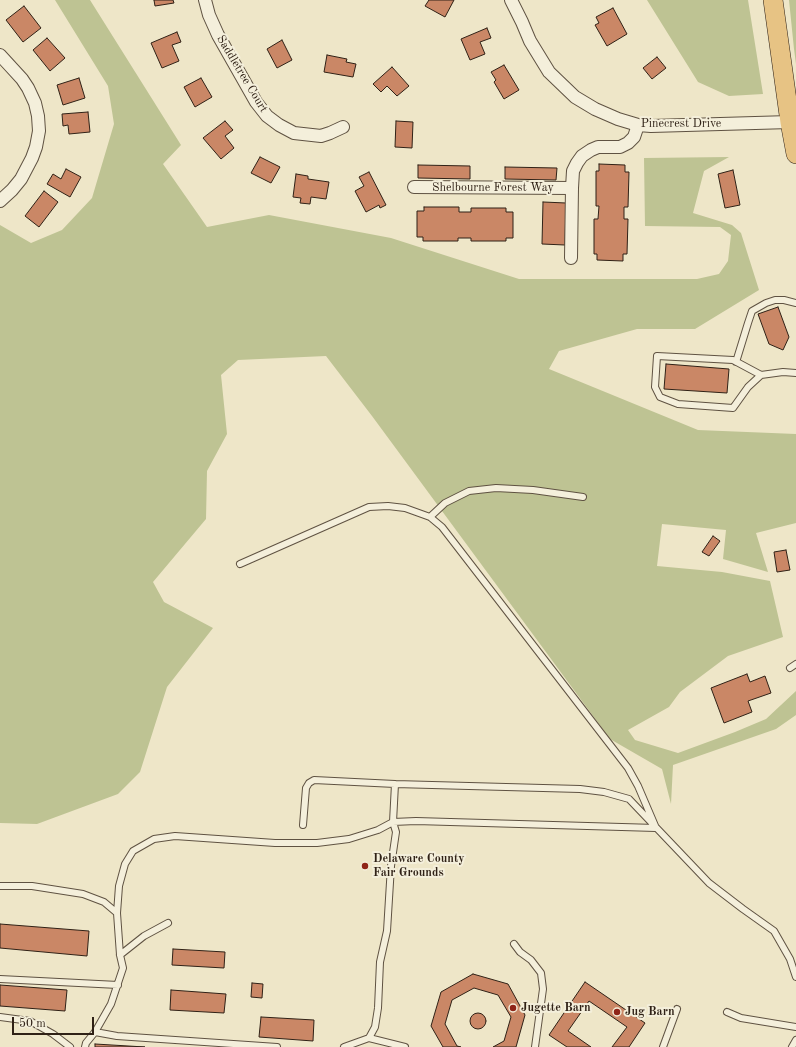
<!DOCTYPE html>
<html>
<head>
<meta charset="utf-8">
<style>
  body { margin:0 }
  #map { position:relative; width:796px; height:1047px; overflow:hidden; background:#eee6c8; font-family:"Old Standard TT",serif }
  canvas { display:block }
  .scale { position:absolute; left:12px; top:1017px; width:82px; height:18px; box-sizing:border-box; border:2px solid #2f2116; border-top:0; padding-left:5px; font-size:12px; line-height:14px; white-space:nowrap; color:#2f2116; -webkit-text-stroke:3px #f4efdb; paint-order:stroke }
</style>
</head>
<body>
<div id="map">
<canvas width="796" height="1047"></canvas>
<div class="scale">50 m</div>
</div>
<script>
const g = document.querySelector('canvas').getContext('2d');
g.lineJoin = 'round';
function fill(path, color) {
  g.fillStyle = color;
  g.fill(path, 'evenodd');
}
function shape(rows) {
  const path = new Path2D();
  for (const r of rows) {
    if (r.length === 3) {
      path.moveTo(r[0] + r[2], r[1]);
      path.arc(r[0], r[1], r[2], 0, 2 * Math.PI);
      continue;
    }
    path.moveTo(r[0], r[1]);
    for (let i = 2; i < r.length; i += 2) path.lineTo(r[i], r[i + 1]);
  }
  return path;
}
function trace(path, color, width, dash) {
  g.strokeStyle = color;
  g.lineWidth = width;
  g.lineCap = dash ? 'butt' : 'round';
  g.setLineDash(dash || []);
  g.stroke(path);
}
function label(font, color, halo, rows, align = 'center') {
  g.font = font + ' "Old Standard TT",serif';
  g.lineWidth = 4;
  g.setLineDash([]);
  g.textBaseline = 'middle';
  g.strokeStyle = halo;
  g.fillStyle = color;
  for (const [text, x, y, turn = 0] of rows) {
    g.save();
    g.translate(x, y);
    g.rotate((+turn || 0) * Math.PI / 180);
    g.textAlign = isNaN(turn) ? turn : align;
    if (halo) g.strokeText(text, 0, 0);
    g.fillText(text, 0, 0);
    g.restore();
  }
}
fill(shape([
  [55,0,90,0,181,145,163,164,207,227,269,215,391,238,519,279,697,279,719,274,728,261,731,235,720,227,645,226,644,158,729,157,704,171,693,213,732,225,741,233,759,290,695,329,637,329,559,351,549,369,698,430,796,434,796,523,756,533,768,572,723,559,726,530,662,524,657,566,722,572,770,581,783,637,728,656,680,692,669,707,628,730,635,740,678,753,735,732,766,719,796,691,796,715,776,729,673,765,671,804,662,769,610,739,372,416,326,356,238,360,221,375,227,434,207,471,206,519,153,582,164,602,213,628,167,687,140,772,118,794,37,824,0,823,0,225,31,243,62,230,92,198,114,124,108,86],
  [647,0,748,0,763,94,729,96,698,82],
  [789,0,796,0,796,64,794,49]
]), '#bec393');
const building = shape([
  [154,0,173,0,174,3,155,6,154,0],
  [429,0,454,0,445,17,425,6,429,0],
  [24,6,41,28,23,42,6,20,24,6],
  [613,8,627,34,607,46,595,25,599,23,596,17,613,8],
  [487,28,491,38,480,42,485,54,470,60,461,39,487,28],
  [177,32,181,42,172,45,179,61,162,68,151,43,177,32],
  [47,38,65,58,50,71,33,50,47,38],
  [282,40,292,60,277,68,267,49,282,40],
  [327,55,347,59,346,62,356,64,353,77,324,72,327,55],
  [657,57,666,68,652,79,643,68,657,57],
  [504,65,519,90,504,99,494,82,496,80,491,72,504,65],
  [392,67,409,86,397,96,387,86,381,92,373,84,392,67],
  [79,78,85,98,63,105,57,85,79,78],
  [201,78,212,97,195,107,184,87,201,78],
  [88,112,90,132,69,134,68,125,63,126,62,114,88,112],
  [225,121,233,130,225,136,234,148,221,159,203,138,225,121],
  [396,121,413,122,412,148,395,147,396,121],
  [260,157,280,167,271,183,251,173,260,157],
  [599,164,625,165,625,172,629,172,628,207,624,207,624,219,628,219,627,254,623,254,623,261,597,260,597,254,594,254,594,219,598,219,599,206,596,206,596,171,599,171,599,164],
  [418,165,470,166,470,179,418,178,418,165],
  [505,167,557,168,556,180,505,179,505,167],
  [66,169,81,177,70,197,47,184,53,174,61,179,66,169],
  [733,170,740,205,725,208,718,174,733,170],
  [369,172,386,205,380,208,379,205,366,212,355,191,364,186,359,177,369,172],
  [296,174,308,176,308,179,329,182,326,199,311,197,310,204,300,203,301,198,293,197,296,174],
  [44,191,58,202,39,227,25,216,44,191],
  [543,202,566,203,565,245,542,244,543,202],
  [424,207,459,207,459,212,471,212,471,208,506,208,506,212,513,212,513,238,506,238,506,241,471,241,471,238,458,238,458,241,423,241,423,237,417,237,417,211,424,211,424,207],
  [778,307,789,337,783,350,769,344,758,314,778,307],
  [666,364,729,369,727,393,664,389,666,364],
  [713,536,720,541,709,556,702,552,713,536],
  [786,550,790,570,777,572,774,552,786,550],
  [747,674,750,682,765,676,771,693,748,701,752,712,724,723,711,688,747,674],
  [0,924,89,931,87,956,0,948,0,924],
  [173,949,225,952,224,968,172,965,173,949],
  [473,974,508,984,525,1015,516,1047,493,1047,504,1041,511,1017,498,995,474,988,452,1000,445,1024,457,1046,461,1047,443,1047,431,1026,441,992,473,974],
  [585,982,645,1023,629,1047,612,1047,627,1027,589,1001,568,1031,591,1047,567,1047,549,1035,585,982],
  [252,983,263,984,262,998,251,997,252,983],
  [0,985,67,990,65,1011,0,1006,0,985],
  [171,990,226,994,224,1013,170,1010,171,990],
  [478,1021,8],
  [261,1017,314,1020,313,1041,259,1037,261,1017],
  [95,1044,145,1047,95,1047,95,1044]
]);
fill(building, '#ca8766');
trace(building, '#2f2116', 1);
const service = shape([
  [736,362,748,323,752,311,766,303,775,300,784,300,796,303],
  [761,375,733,360,657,356,655,387,660,397,678,404,733,408,748,387,761,375,783,372,796,373],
  [430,517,445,503,469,491,496,488,533,490,583,497],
  [790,668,796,664],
  [303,825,306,788,309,783,314,780,395,784,580,789,604,792,629,799,709,883,743,909,774,931,790,959,796,977],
  [0,886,32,886,83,894,104,902,117,913,120,955,123,968,111,1004,95,1032,86,1043,85,1047],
  [117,913,119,886,125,864,133,851,154,839,175,836,275,843,317,843,349,839,378,830,393,822,416,821,656,828,638,786,628,768,442,527,430,517,405,508,388,506,369,507,240,564],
  [514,944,520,952,531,960,541,973,543,989,535,1047],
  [120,955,144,936,168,923],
  [0,979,118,985],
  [727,1012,741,1018,796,1027],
  [0,1017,30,1021,53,1034,70,1047],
  [95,1032,117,1036,277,1047],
  [369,1038,405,1047],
  [344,1047,369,1038,375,1027,378,1008,380,962,387,931,391,866,396,832,393,822,395,784],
  [663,1047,677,1009],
  [792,1047,796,1040]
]);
const minor = shape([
  [205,0,209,15,218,35,256,102,267,116,279,125,294,133,321,136,330,133,343,127],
  [511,0,522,22,530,41,549,72,575,97,595,109,618,119,638,125,651,126,790,122],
  [0,55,22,79,28,88,35,103,38,116,39,131,36,147,32,158,21,179,12,190,0,201],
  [414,187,572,188,573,171,577,163,582,156,591,150,598,147,620,147,628,143,634,137,638,125],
  [571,258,572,188]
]);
const trunk = shape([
  [773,0,790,122,796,154]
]);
trace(service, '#5f5242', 8);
trace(minor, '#5f5242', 14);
trace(trunk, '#2f2116', 20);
trace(service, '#f4efdb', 6);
trace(minor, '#f4efdb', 12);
trace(trunk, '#e7c384', 19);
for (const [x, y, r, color] of [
  [365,866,4,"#8f2418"],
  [513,1008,4,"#8f2418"],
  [617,1012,4,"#8f2418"]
]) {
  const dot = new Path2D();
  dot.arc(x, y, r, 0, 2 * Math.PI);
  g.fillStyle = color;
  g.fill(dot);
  trace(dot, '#f4efdb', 1.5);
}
label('12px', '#2f2116', '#f4efdb', [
  ["Saddletree Court",242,74,59],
  ["Pinecrest Drive",681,124],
  ["Shelbourne Forest Way",493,188]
]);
label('bold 12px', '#2f2116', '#f4efdb', [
  ["Delaware County",373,859],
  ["Fair Grounds",373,873],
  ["Jugette Barn",521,1008],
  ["Jug Barn",625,1012]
], 'left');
</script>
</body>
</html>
